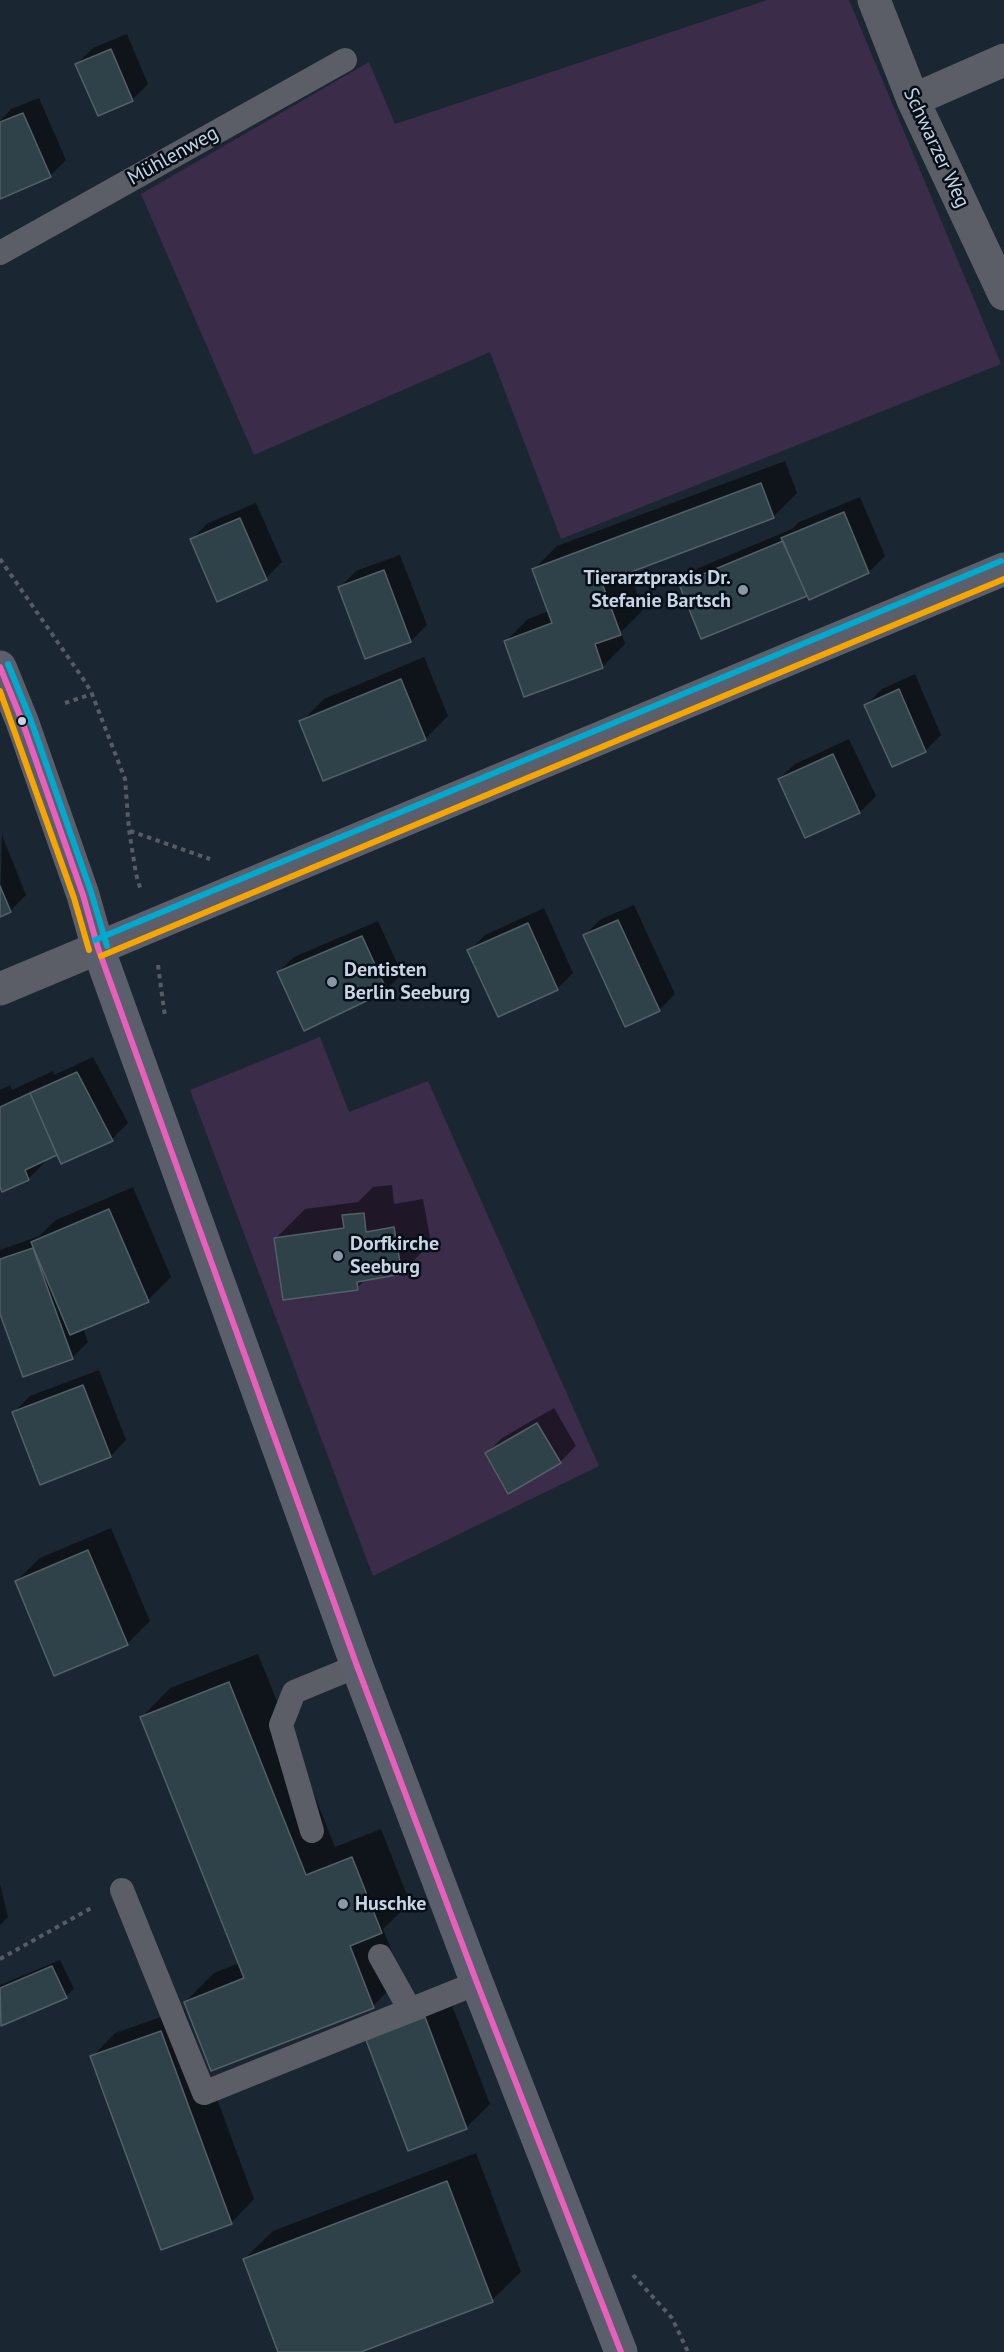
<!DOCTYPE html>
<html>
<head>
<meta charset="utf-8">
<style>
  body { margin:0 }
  canvas { display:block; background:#1a2631 }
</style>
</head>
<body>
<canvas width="1004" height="2352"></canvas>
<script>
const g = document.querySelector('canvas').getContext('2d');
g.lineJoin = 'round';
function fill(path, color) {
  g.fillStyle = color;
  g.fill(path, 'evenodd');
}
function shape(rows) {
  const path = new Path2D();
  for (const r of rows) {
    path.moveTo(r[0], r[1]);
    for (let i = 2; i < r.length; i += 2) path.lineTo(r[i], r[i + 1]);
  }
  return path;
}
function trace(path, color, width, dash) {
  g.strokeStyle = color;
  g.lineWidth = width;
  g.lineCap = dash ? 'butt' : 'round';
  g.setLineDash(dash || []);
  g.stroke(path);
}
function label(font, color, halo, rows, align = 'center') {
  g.font = font + ' "PT Sans",sans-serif';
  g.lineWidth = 5;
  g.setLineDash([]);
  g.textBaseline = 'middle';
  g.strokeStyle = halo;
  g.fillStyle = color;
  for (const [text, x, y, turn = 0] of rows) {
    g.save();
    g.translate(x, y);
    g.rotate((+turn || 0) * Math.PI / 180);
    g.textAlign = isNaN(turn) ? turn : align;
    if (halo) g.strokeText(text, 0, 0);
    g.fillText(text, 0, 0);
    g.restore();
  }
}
fill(shape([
  [767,0,849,0,1001,364,561,539,490,352,254,455,141,194,369,62,395,124],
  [320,1037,349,1112,428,1081,599,1466,373,1576,190,1090]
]), '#3b2c49');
fill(shape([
  [127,34,148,84,132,100,77,64,93,48],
  [39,98,66,160,50,176,0,197,0,121,11,109],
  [785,461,797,493,774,516,629,571,643,610,621,632,625,644,602,667,505,642,528,619,549,611,534,569,557,546],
  [860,497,885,556,869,572,809,598,808,594,702,637,680,585,696,569,792,529,799,522],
  [256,503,282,562,266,578,218,600,192,539,208,523],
  [400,555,427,625,411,641,366,657,340,587,356,571],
  [424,657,448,716,425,739,301,722,324,699],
  [915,674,941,735,925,751,866,705,882,689],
  [849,739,876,796,860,812,806,836,779,779,795,764],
  [2,835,26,895,10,911,0,915],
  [634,905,675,994,659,1010,585,935,601,919],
  [544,908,573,973,557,989,469,951,485,935],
  [378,921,402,974,386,990,278,972,294,957],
  [93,1057,128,1123,112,1139,62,1162,58,1152,50,1157,28,1179,3,1190,0,1183,0,1090,10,1085,12,1090,53,1071,54,1075],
  [392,1185,394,1204,423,1199,431,1243,402,1272,367,1278,357,1288,276,1238,305,1209,358,1202,373,1187],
  [133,1187,171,1277,148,1300,83,1328,88,1342,72,1358,0,1310,0,1250,39,1236,56,1220],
  [99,1370,126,1440,111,1456,14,1412,30,1396],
  [554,1408,576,1446,560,1462,486,1454,502,1438],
  [111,1528,150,1621,127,1644,16,1581,40,1558],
  [258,1654,335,1847,381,1829,410,1903,383,1929,402,1977,373,2006,185,2002,214,1973,239,1963,142,1717,170,1688],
  [0,1884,8,1917,0,1925],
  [60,1960,74,1989,66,1996,2,2024,0,2017,0,1985],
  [448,1995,490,2104,467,2127,409,2149,367,2040],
  [184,2009,254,2199,231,2223,92,2057,115,2033],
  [476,2153,521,2272,492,2300,357,2352,280,2352,244,2259,273,2231]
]), '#0007');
const building = shape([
  [111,49,133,101,98,116,75,64,111,49],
  [23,113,51,177,0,199,0,122,23,113],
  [761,483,774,518,602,583,621,635,595,644,603,668,524,697,504,641,552,623,532,569,761,483],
  [844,512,869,573,809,600,781,538,844,512],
  [240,518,267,580,217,602,190,539,240,518],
  [783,541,807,596,701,639,679,584,783,541],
  [384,570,411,642,365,659,338,587,384,570],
  [401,679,426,740,323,781,299,721,401,679],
  [899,689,926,752,892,767,864,705,899,689],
  [833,754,860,813,805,838,778,779,833,754],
  [0,886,11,912,0,917,0,886],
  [618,920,660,1011,625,1027,583,935,618,920],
  [528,923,558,990,498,1017,467,950,528,923],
  [362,936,387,991,304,1031,277,972,362,936],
  [77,1072,113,1141,61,1164,30,1093,77,1072],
  [30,1093,57,1155,25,1170,29,1180,2,1192,0,1187,0,1107,30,1093],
  [109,1209,149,1302,70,1335,31,1242,109,1209],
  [364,1213,366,1232,394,1227,402,1274,357,1282,358,1290,283,1300,274,1238,344,1228,342,1215,364,1213],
  [33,1248,73,1359,23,1377,0,1314,0,1259,33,1248],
  [83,1385,111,1457,40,1485,12,1412,83,1385],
  [537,1423,561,1463,508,1494,485,1453,537,1423],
  [88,1550,128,1645,54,1676,15,1581,88,1550],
  [229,1682,306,1875,352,1857,382,1933,350,1946,374,2008,211,2071,184,2002,244,1978,140,1717,229,1682],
  [52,1966,67,1998,1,2026,0,1988,52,1966],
  [425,2017,467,2129,408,2151,366,2040,425,2017],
  [161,2031,232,2224,161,2250,90,2056,161,2031],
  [447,2181,493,2302,361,2352,278,2352,243,2259,447,2181]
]);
fill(building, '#2f424a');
trace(building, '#536067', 1.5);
trace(shape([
  [0,559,86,683,92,694,125,779,129,830,136,874,141,891],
  [65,703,92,694],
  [130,831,210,859],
  [158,965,165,1017],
  [0,1959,93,1907],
  [633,2275,672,2318,688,2352]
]), '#565b64', 4, [4.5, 4.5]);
trace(shape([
  [0,253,345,60],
  [312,1831,281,1725,294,1692,357,1666],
  [122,1890,204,2093,477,1983],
  [380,1956,410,2010]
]), '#5b5d67', 24);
trace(shape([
  [874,0,913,100,1004,294],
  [913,100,1004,60],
  [0,989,98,948]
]), '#5b5d67', 33);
trace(shape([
  [0,667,22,721,83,895,98,948,357,1666,477,1983,621,2352],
  [98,948,1004,569]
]), '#5b5f6b', 33);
trace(shape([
  [0,667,22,721,83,895,98,948,357,1666,477,1983,621,2352]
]), '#e95fbd', 6);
trace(shape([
  [0,691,74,898,89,950],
  [101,956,1004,579]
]), '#f7a600', 6);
trace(shape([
  [8,664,30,718,91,892,107,946],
  [95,940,1001,561]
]), '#00a9ce', 6);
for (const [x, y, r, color] of [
  [743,590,6,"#8a97a5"],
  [22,721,5,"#c7d4e3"],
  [332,982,6,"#8a97a5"],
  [338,1256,6,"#8a97a5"],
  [343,1904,6,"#8a97a5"]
]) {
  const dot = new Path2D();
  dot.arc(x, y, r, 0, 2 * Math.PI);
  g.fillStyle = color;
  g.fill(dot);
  trace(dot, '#060e18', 2);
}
label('20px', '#c7d4e3', '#060e18', [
  ["Schwarzer Weg",936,148,65],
  ["Mühlenweg",173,156,-29]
]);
label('bold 20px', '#c7d4e3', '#060e18', [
  ["Tierarztpraxis Dr.",731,578,"right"],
  ["Stefanie Bartsch",731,601,"right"],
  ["Dentisten",344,970],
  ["Berlin Seeburg",344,993],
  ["Dorfkirche",350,1244],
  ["Seeburg",350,1267],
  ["Huschke",355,1904]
], 'left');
</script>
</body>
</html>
